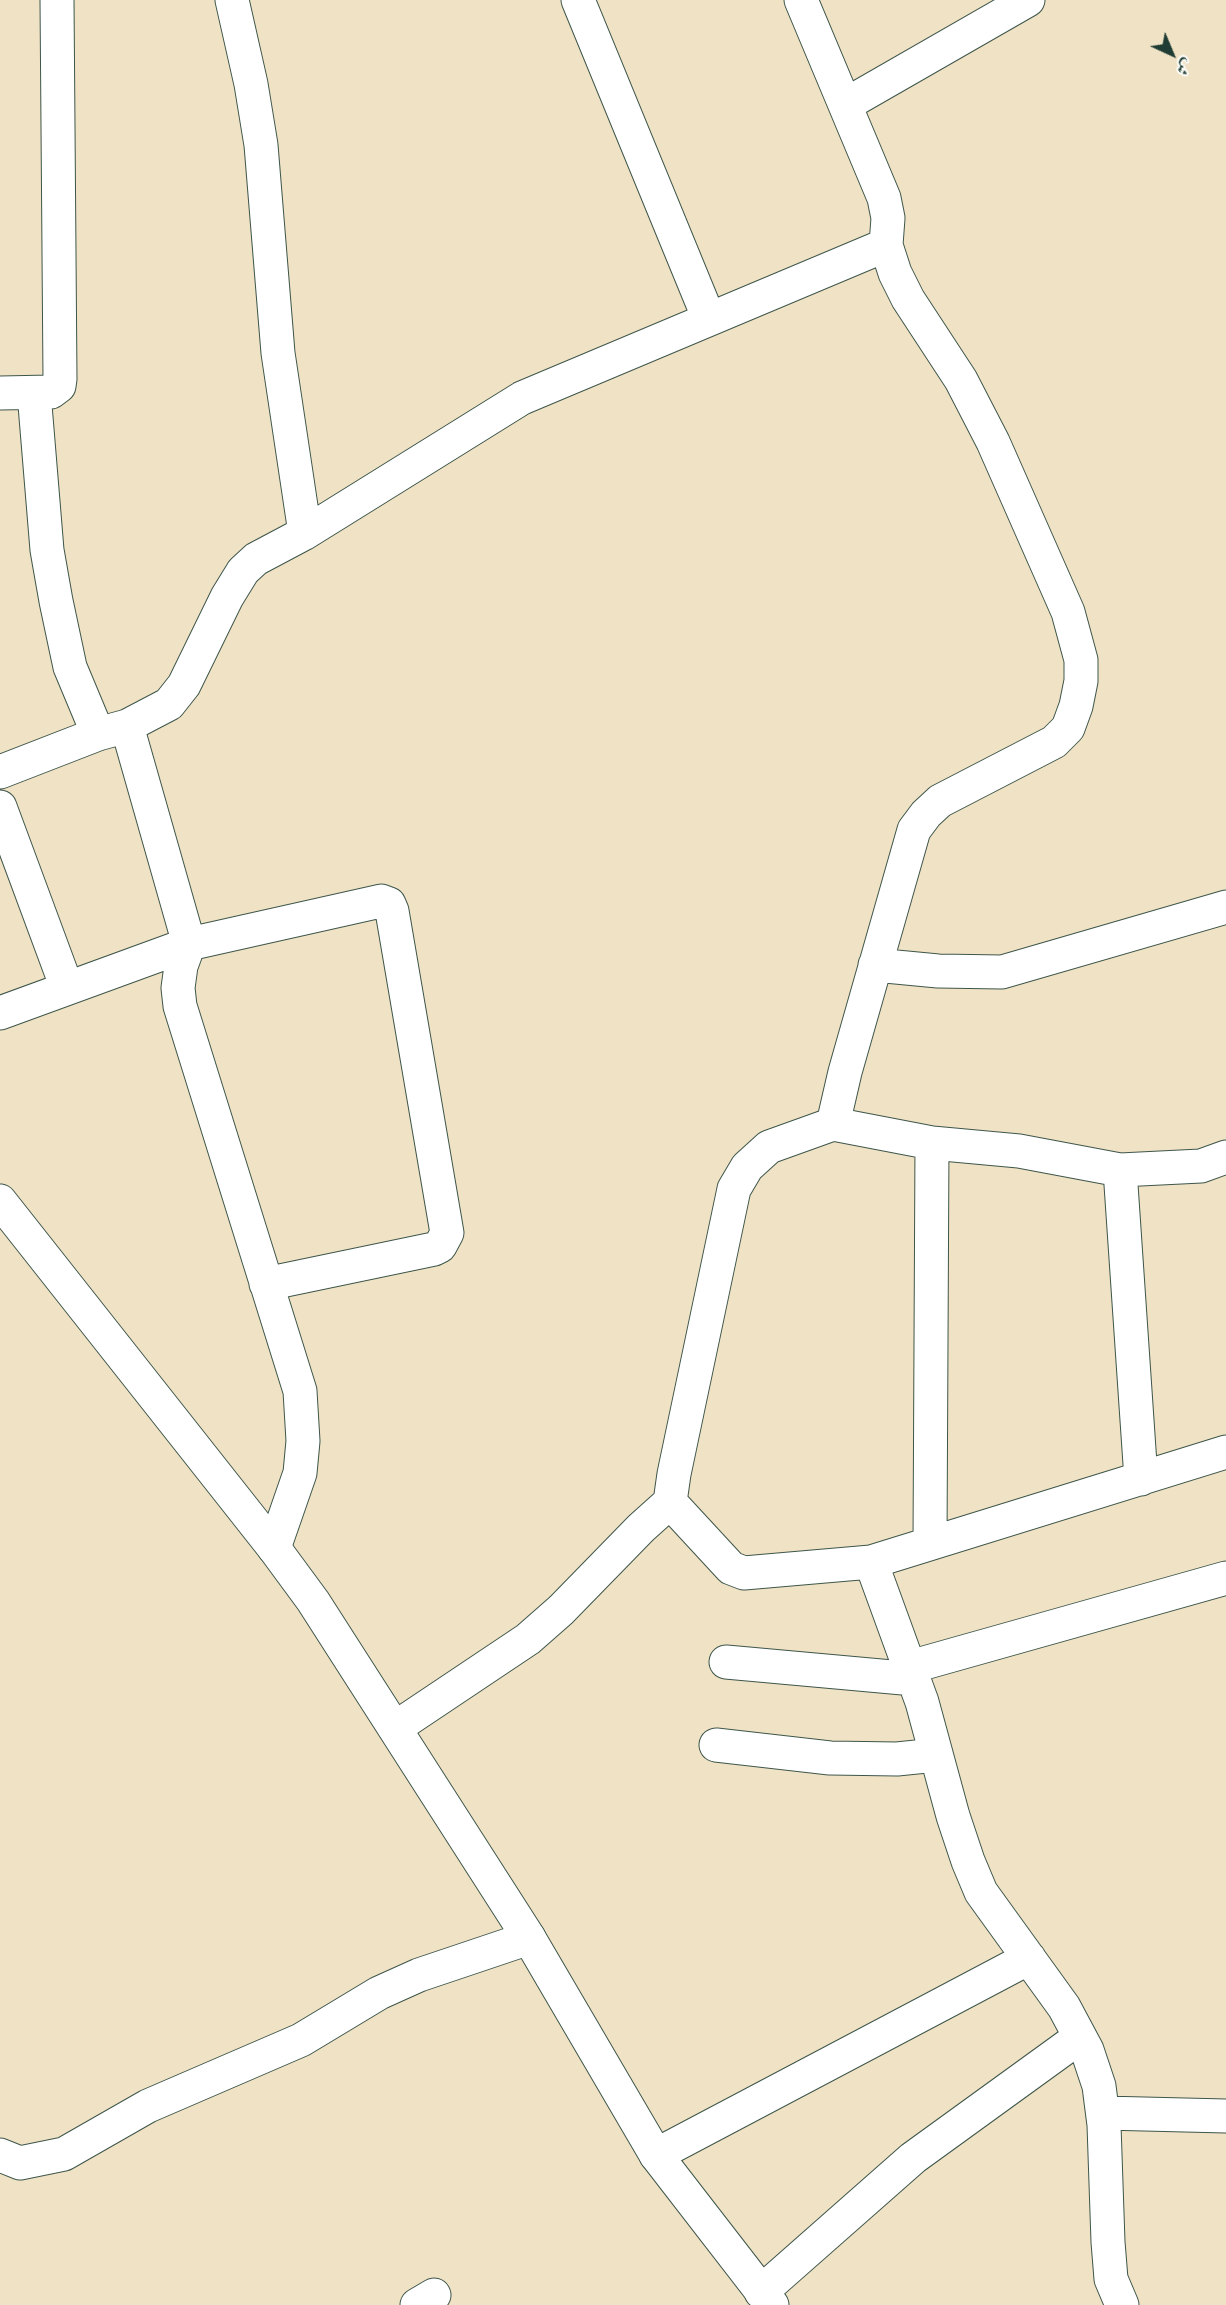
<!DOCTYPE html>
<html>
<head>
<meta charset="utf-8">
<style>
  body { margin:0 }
  #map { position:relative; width:1226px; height:2305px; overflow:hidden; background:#f0e2c5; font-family:"Libre Bodoni",Amiri,serif }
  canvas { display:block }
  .north { position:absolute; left:1142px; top:24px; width:60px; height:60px; -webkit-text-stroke:4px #fdfcf7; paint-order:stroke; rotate:136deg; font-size:16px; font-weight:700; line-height:24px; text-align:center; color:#1f3d34 }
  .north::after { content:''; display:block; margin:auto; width:21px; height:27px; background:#1f3d34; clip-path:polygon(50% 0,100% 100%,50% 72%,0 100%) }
</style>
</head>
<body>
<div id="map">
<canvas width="1226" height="2305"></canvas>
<div class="north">ش</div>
</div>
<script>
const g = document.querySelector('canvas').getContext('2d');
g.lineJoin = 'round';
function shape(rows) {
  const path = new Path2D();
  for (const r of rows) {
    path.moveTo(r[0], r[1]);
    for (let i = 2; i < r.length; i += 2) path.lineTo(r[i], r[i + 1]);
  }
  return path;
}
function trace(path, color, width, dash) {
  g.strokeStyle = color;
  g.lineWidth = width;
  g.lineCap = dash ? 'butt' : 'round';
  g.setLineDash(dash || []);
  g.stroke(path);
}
const minor = shape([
  [232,0,251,84,261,145,278,353,305,533],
  [578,0,709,319],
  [845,105,1028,0],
  [0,393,51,392,59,386,60,379,57,0],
  [34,393,47,550,56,601,70,667,98,734],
  [127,726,189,944,181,966,178,988,180,1006,300,1391,303,1441,300,1473,274,1548],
  [0,772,98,734,127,726,169,704,184,685,227,597,243,571,256,559,305,533,522,398,886,245],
  [0,807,67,988],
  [875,965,938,971,1002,972,1226,907],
  [0,1013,189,944,381,901,389,904,392,911,447,1233,440,1246,434,1249,266,1284],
  [833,1124,932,1143,1019,1151,1120,1170,1201,1166,1226,1157],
  [1120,1170,1141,1479],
  [670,1502,731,1568,744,1573,871,1562,1226,1452],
  [930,1543,932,1143],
  [871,1562,922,1702,953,1816,968,1861,981,1892,1064,2007,1087,2050,1099,2086,1104,2125,1108,2242,1111,2279,1122,2305],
  [726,1662,914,1679],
  [910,1667,1226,1578],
  [395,1728,528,1639,561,1610,641,1528,670,1502,674,1474,734,1189,747,1167,769,1147,833,1124,845,1072,914,830,926,814,940,801,1054,742,1068,728,1076,706,1081,681,1081,660,1068,612,993,442,961,380,908,299,895,273,886,245,888,218,884,198,801,0],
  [716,1745,830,1758,897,1759,936,1755],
  [1103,2113,1226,2116],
  [0,2155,20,2163,64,2154,148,2106,301,2040,379,1993,419,1975,529,1938],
  [656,2155,1029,1958],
  [761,2292,913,2158,1080,2037],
  [417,2305,434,2295]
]);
const tertiary = shape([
  [0,1201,274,1548,313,1601,529,1938,656,2155,772,2305]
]);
trace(minor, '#3e564a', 35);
trace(tertiary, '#3e564a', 35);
trace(minor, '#fff', 33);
trace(tertiary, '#fff', 33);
</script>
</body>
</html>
